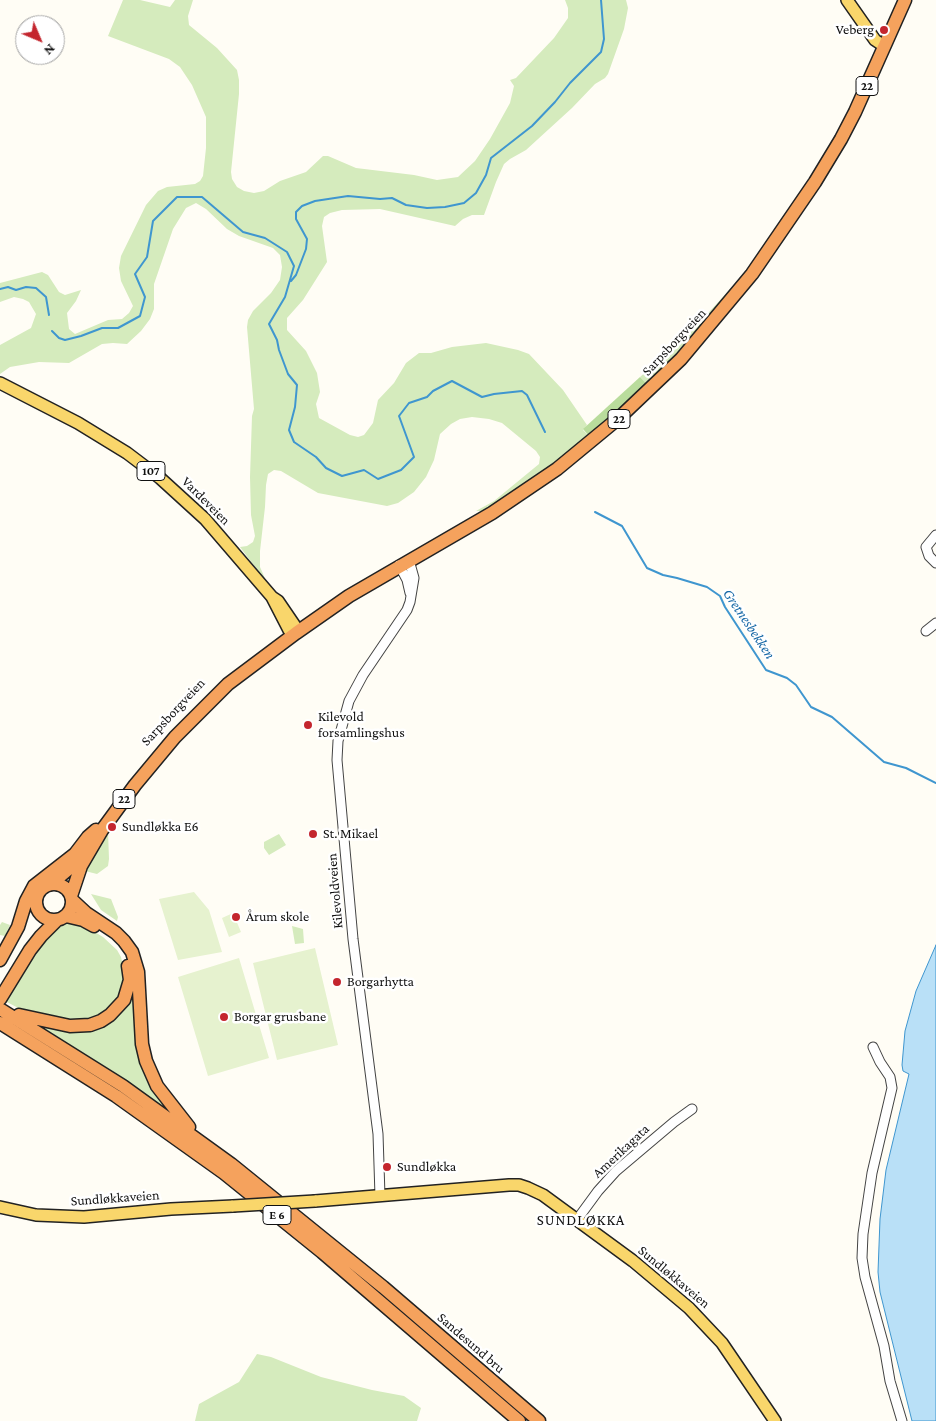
<!DOCTYPE html>
<html>
<head>
<meta charset="utf-8">
<style>
  body { margin:0 }
  #map { position:relative; width:936px; height:1421px; overflow:hidden; background:#fffdf5; font-family:"Crimson Pro",serif }
  canvas { display:block }
  .north { position:absolute; left:15px; top:15px; width:50px; height:50px; box-sizing:border-box; background:#fff; border:1px solid #a0a0a0; border-radius:50%; rotate:135deg; font-size:14px; font-weight:700; line-height:20px; text-align:center; color:#111 }
  .north::after { content:''; display:block; margin:auto; width:18px; height:22px; background:#c4262e; clip-path:polygon(50% 0,100% 100%,50% 72%,0 100%) }
</style>
</head>
<body>
<div id="map">
<canvas width="936" height="1421"></canvas>
<div class="north">N</div>
</div>
<script>
const g = document.querySelector('canvas').getContext('2d');
g.lineJoin = 'round';
function fill(path, color) {
  g.fillStyle = color;
  g.fill(path, 'evenodd');
}
function shape(rows) {
  const path = new Path2D();
  for (const r of rows) {
    if (r.length === 3) {
      path.moveTo(r[0] + r[2], r[1]);
      path.arc(r[0], r[1], r[2], 0, 2 * Math.PI);
      continue;
    }
    path.moveTo(r[0], r[1]);
    for (let i = 2; i < r.length; i += 2) path.lineTo(r[i], r[i + 1]);
  }
  return path;
}
function trace(path, color, width, dash) {
  g.strokeStyle = color;
  g.lineWidth = width;
  g.lineCap = dash ? 'butt' : 'round';
  g.setLineDash(dash || []);
  g.stroke(path);
}
function label(font, color, halo, rows, align = 'center') {
  g.font = font + ' "Crimson Pro",serif';
  g.lineWidth = 5;
  g.setLineDash([]);
  g.textBaseline = 'middle';
  g.strokeStyle = halo;
  g.fillStyle = color;
  for (const [text, x, y, turn = 0] of rows) {
    g.save();
    g.translate(x, y);
    g.rotate((+turn || 0) * Math.PI / 180);
    g.textAlign = isNaN(turn) ? turn : align;
    if (halo) g.strokeText(text, 0, 0);
    g.fillText(text, 0, 0);
    g.restore();
  }
}
fill(shape([
  [123,0,140,0,170,7,175,0,193,0,188,16,189,25,217,48,237,70,239,80,239,94,231,172,232,179,237,187,244,191,254,193,264,191,280,181,306,172,323,156,328,156,356,168,414,175,437,180,458,177,475,161,490,139,510,103,514,86,510,80,516,78,554,38,568,18,568,8,565,0,626,0,628,8,624,29,608,74,605,78,595,84,572,108,526,150,510,159,504,164,496,182,484,215,472,215,463,219,455,226,380,209,342,210,330,213,324,217,322,226,327,262,303,300,287,318,287,330,306,351,317,373,320,392,316,404,319,418,350,435,358,437,364,435,373,423,378,400,394,383,406,363,419,353,431,353,452,347,486,343,518,350,529,354,563,390,587,425,583,430,589,436,554,465,488,511,476,511,494,501,539,464,540,457,536,451,502,423,489,419,472,417,460,419,451,424,440,434,434,460,426,477,414,492,398,503,387,506,318,493,281,471,274,470,268,474,266,485,265,507,260,551,260,567,267,583,240,547,247,546,253,542,255,536,251,515,250,477,252,416,254,409,247,327,248,320,253,311,271,293,280,280,282,267,280,255,273,248,239,236,227,229,206,209,196,203,186,208,173,229,154,284,154,309,150,319,141,331,127,344,113,343,102,344,69,363,39,362,10,367,0,374,0,345,31,328,36,314,29,302,23,299,14,297,0,302,0,283,42,272,48,275,59,292,65,295,81,290,76,301,67,313,69,329,75,334,108,320,122,319,129,313,133,306,121,281,119,268,121,256,146,205,158,191,167,187,195,184,200,181,203,176,206,148,206,117,192,85,180,67,169,59,108,36],
  [733,286,704,327,647,384,640,377,698,324],
  [108,831,109,859,108,866,97,874,85,871],
  [279,834,286,845,269,855,264,848,264,842],
  [91,894,111,899,118,917,117,921,101,910],
  [2,922,10,925,5,936,0,935,0,925],
  [73,922,80,923,103,937,117,950,121,957,125,975,121,999,98,1018,73,1023,24,1011,5,1001,28,962,52,931,65,923],
  [292,926,303,929,304,943,295,944],
  [134,990,138,1050,144,1073,153,1089,175,1115,36,1023,79,1030],
  [257,1354,271,1357,321,1377,372,1390,404,1396,421,1408,417,1421,195,1421,199,1404,239,1382]
]), '#d5ebbd');
fill(shape([
  [640,377,647,384,617,413,589,436,583,429]
]), '#b9dc9c');
fill(shape([
  [194,892,209,910,222,952,178,960,159,899],
  [233,913,241,932,229,937,222,918],
  [315,948,338,1045,277,1060,253,963],
  [239,958,269,1058,208,1076,178,977]
]), '#e6f2cf');
const water = shape([
  [936,945,936,1421,912,1421,880,1292,878,1272,880,1219,886,1170,909,1074,903,1071,902,1065,905,1031,916,991,936,945]
]);
fill(water, '#b9e0f7');
trace(water, '#3f96cf', 1);
trace(shape([
  [291,281,296,275,306,249,307,239,296,219,296,212,302,206,315,201,348,196,380,199,392,198,406,205,427,208,445,207,464,203,476,193,486,175,491,158,532,126,555,102,570,83,601,52,604,39,601,0],
  [0,289,8,287,16,290,26,287,36,288,46,297,49,315],
  [52,331,59,338,65,340,81,336,102,328,118,328,140,316,145,297,135,274,147,257,153,221,177,197,202,197,243,232,265,238,287,252,294,266,285,297,269,324,277,340,279,350,288,374,297,385,295,407,289,430,294,442,316,457,326,468,342,476,364,470,378,479,401,470,414,457,399,416,409,403,427,397,433,391,452,381,482,397,494,394,522,391,527,395,545,432],
  [595,512,622,526,647,568,663,575,677,578,707,587,720,596,725,607,766,670,787,678,796,685,811,707,832,717,884,762,906,768,936,783]
]), '#3f96cf', 2);
const minor = shape([
  [936,535,926,547,929,556,936,563],
  [399,565,407,580,410,593],
  [926,631,936,623],
  [873,1047,880,1062,890,1077,892,1088,872,1173,863,1234,862,1258,865,1277,884,1346,890,1381,902,1421],
  [380,1196,378,1134,353,939,337,760,338,741,349,701,363,675,407,610,410,602,414,578,409,560],
  [576,1221,598,1191,616,1171,674,1122,692,1109]
]);
const major = shape([
  [847,0,875,40,884,46],
  [0,383,78,423,127,453,160,478,205,519,272,597,278,601,295,626,296,633,289,630,272,597],
  [315,1201,509,1185,519,1185,528,1188,543,1195,633,1261,689,1308,722,1343,775,1421],
  [0,1207,36,1215,84,1217,171,1209,233,1206]
]);
const highway = shape([
  [51,884,70,868,80,854],
  [54,902,18],
  [71,896,81,866,102,830,135,785,175,737,228,684,296,633,349,596,492,513,557,469,620,417,681,359,752,274,815,182,841,139,855,112,905,0],
  [72,900,86,913,116,933,124,941,132,952,138,972,142,1044,146,1061,157,1086,189,1127],
  [66,916,83,920,94,926],
  [0,960,18,927,26,901,34,886,75,854,88,837,96,830],
  [0,999,30,950,41,936,57,920],
  [0,1009,123,1086,231,1164,383,1287,539,1421],
  [19,1015,70,1026,90,1025,101,1021,110,1015,124,1000,130,980,128,966],
  [0,1023,116,1096,224,1173,322,1252,519,1421]
]);
trace(minor, '#444', 11);
trace(major, '#222', 14);
trace(highway, '#222', 15);
trace(minor, '#fff', 9);
trace(major, '#f9d66b', 11);
trace(highway, '#f5a25d', 12);
const majorBridge = shape([
  [233,1206,315,1201]
]);
trace(majorBridge, '#222', 14, []);
trace(majorBridge, '#f9d66b', 11);
for (const [x, y, r, color] of [
  [884,30,5,"#c4262e"],
  [308,725,5,"#c4262e"],
  [112,827,5,"#c4262e"],
  [313,834,5,"#c4262e"],
  [236,917,5,"#c4262e"],
  [337,982,5,"#c4262e"],
  [224,1017,5,"#c4262e"],
  [387,1167,5,"#c4262e"]
]) {
  const dot = new Path2D();
  dot.arc(x, y, r, 0, 2 * Math.PI);
  g.fillStyle = color;
  g.fill(dot);
  trace(dot, '#fff', 2);
}
for (const [x, y, w] of [
  [867,86,22],
  [619,419,22],
  [151,471,28],
  [124,799,22],
  [277,1215,28]
]) {
  const box = new Path2D();
  box.roundRect(x - w / 2, y - 9.5, w, 19, 4);
  g.fillStyle = '#fff';
  g.fill(box);
  trace(box, '#111', 1);
}
label('bold 12px', '#111', null, [
  ["22",867,86],
  ["22",619,419],
  ["107",151,471],
  ["22",124,799],
  ["E 6",277,1215]
]);
label('14px', '#111', '#fff', [
  ["Veberg",874,30,"right"],
  ["Kilevold",318,717],
  ["forsamlingshus",318,733],
  ["Sundløkka E6",122,827],
  ["St. Mikael",323,834],
  ["Årum skole",246,917],
  ["Borgarhytta",347,982],
  ["Borgar grusbane",234,1017],
  ["Sundløkka",397,1167]
], 'left');
label('14px', '#111', '#fff', [
  ["Sarpsborgveien",674,342,-47],
  ["Vardeveien",206,501,45],
  ["Sarpsborgveien",173,712,-47],
  ["Kilevoldveien",335,891,-95],
  ["Amerikagata",621,1151,-43],
  ["Sundløkkaveien",115,1198,-4],
  ["Sundløkkaveien",674,1277,40],
  ["Sandesund bru",471,1343,41]
]);
label('italic 15px', '#1768a6', '#fff', [
  ["Gretnesbekken",749,624,56]
]);
g.letterSpacing = '1px';
label('15px', '#111', '#fff', [
  ["SUNDLØKKA",581,1220]
]);
g.letterSpacing = '0px';
</script>
</body>
</html>
